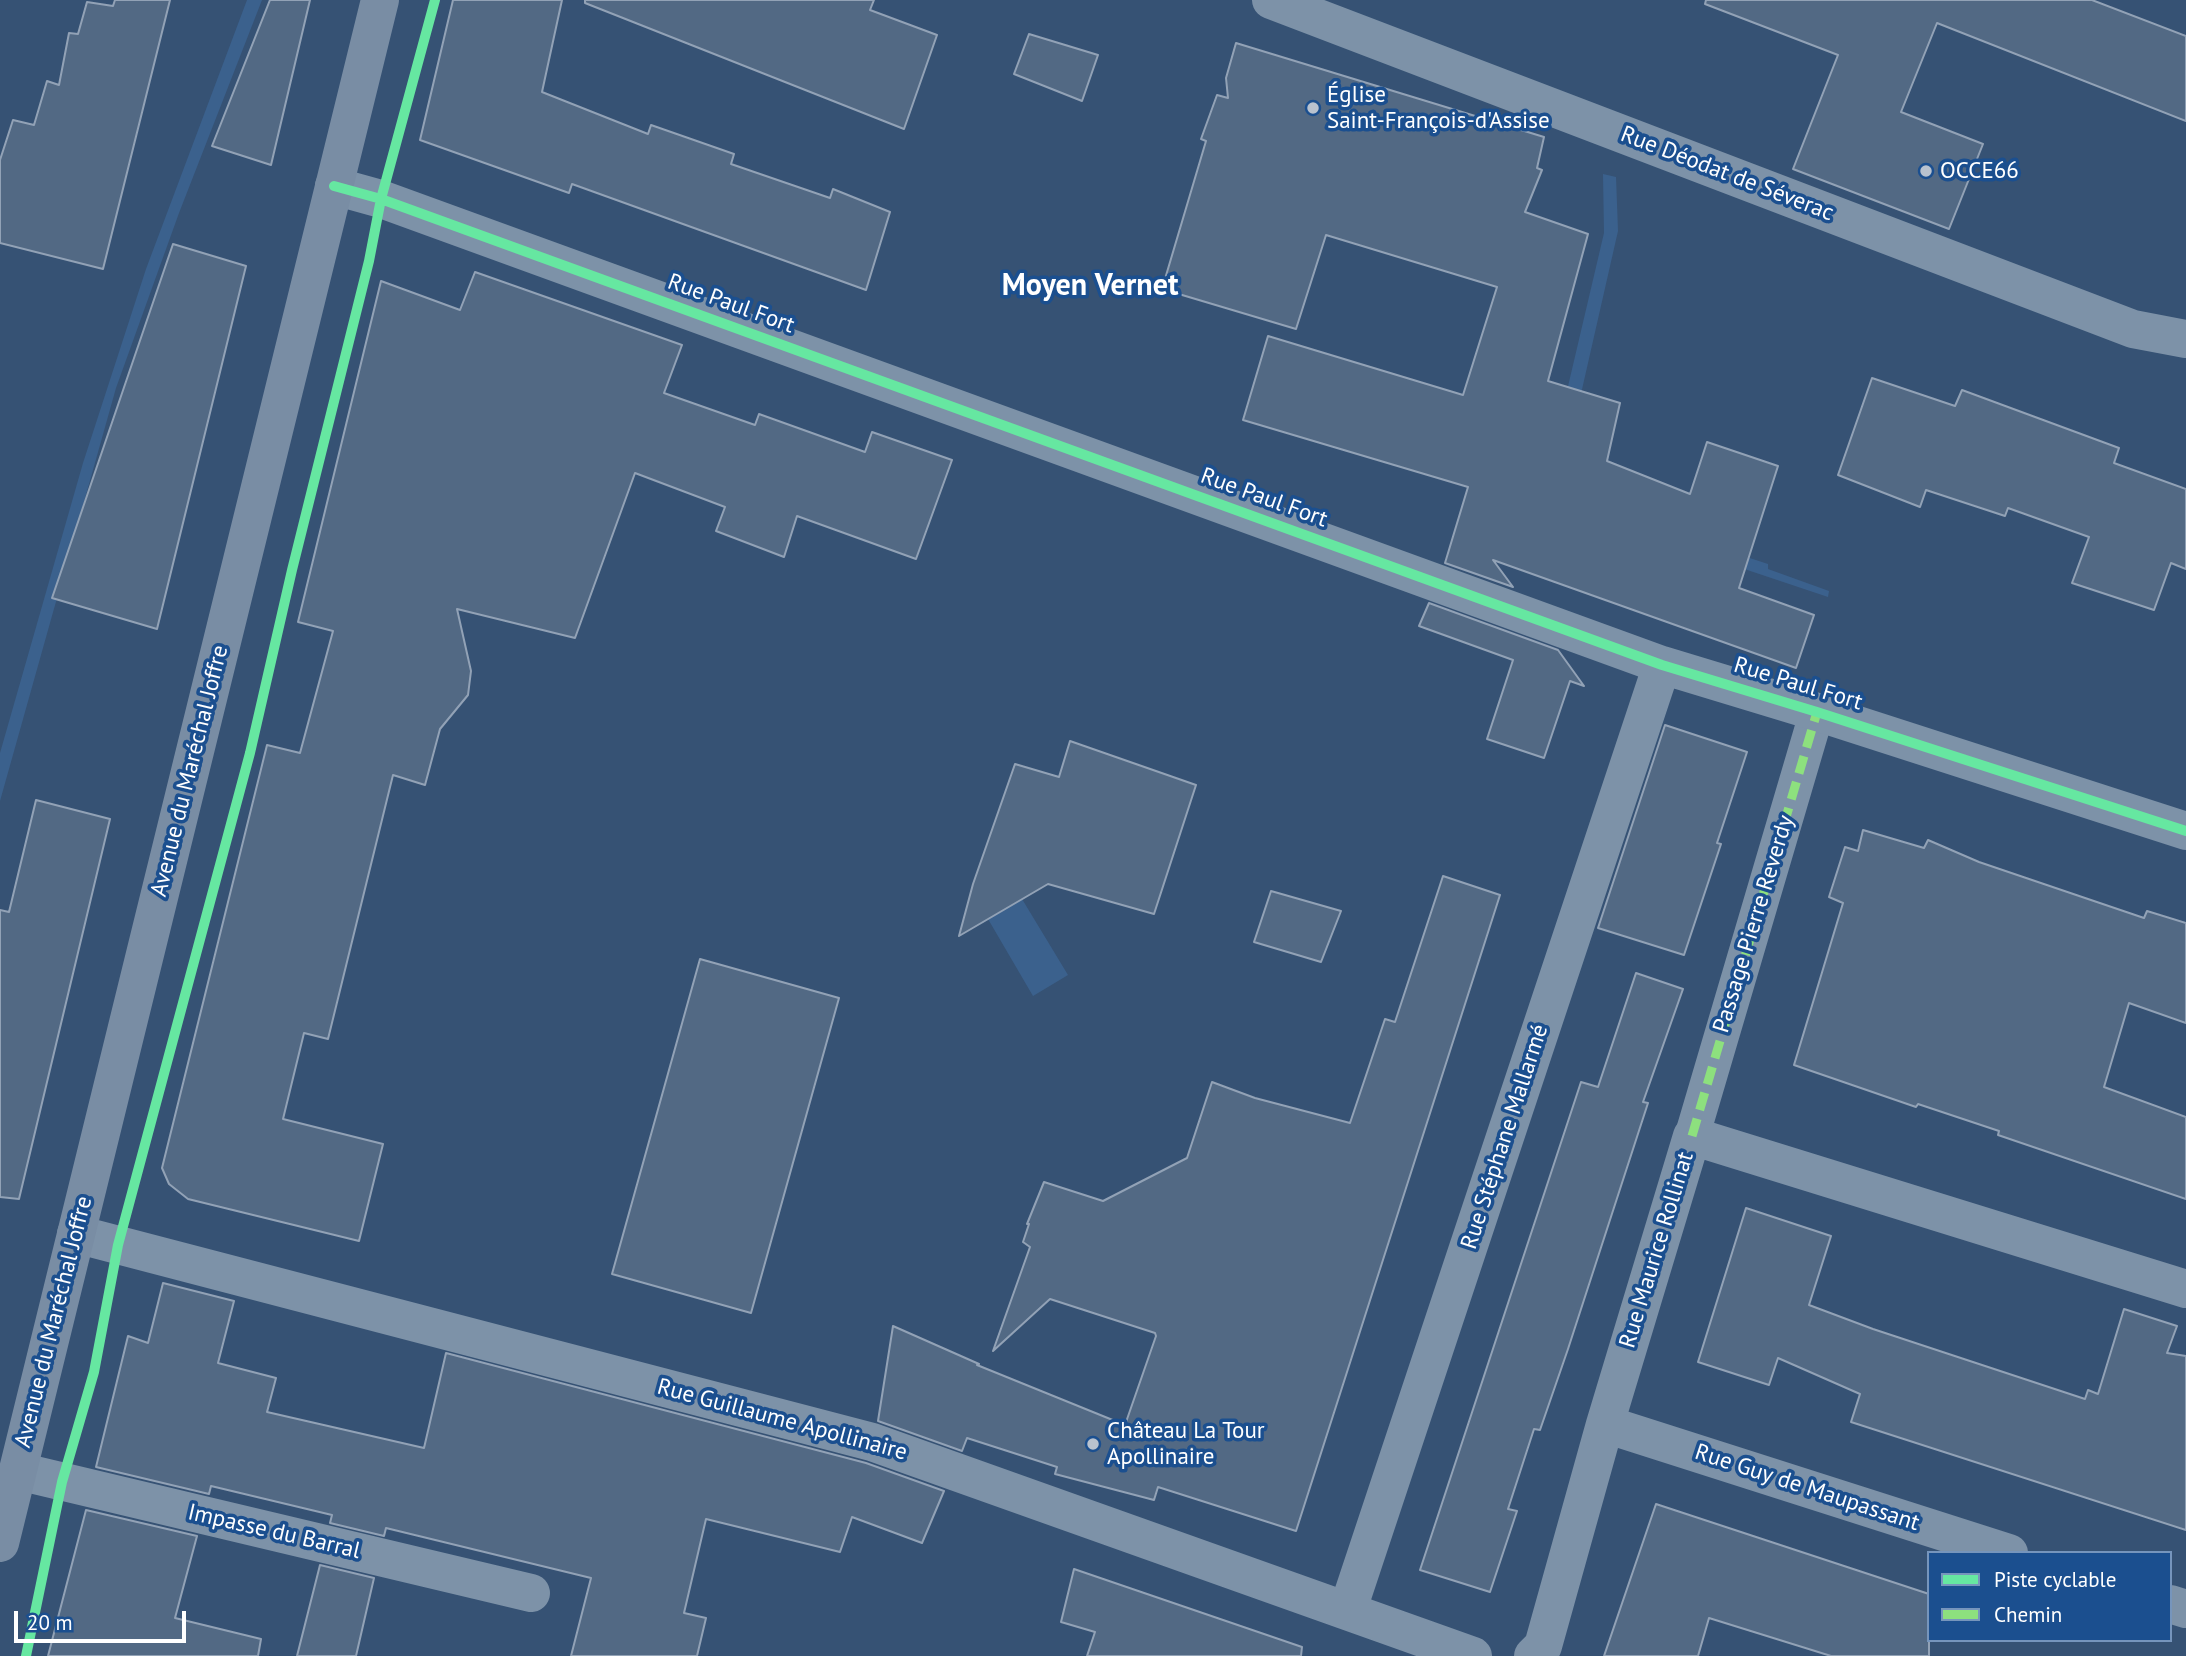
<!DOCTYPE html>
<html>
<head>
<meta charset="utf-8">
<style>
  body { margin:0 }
  #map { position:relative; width:2186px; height:1656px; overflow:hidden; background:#365274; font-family:"PT Sans",sans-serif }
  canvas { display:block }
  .legend { position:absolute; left:1927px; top:1551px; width:245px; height:91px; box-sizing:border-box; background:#1b4f8f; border:2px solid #7695bc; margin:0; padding:9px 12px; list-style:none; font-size:21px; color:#fff }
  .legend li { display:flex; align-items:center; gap:14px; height:35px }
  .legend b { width:35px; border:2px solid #7695bc }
  .scale { position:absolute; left:14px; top:1611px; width:172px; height:32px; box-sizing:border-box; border:4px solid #fff; border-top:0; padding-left:9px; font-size:21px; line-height:24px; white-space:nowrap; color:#fff; -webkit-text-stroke:5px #1b4f8f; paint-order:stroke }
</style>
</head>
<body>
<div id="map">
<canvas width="2186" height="1656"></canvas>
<ul class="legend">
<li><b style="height:9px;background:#66e7a1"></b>Piste cyclable</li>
<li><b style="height:9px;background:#8de07e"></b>Chemin</li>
</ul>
<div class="scale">20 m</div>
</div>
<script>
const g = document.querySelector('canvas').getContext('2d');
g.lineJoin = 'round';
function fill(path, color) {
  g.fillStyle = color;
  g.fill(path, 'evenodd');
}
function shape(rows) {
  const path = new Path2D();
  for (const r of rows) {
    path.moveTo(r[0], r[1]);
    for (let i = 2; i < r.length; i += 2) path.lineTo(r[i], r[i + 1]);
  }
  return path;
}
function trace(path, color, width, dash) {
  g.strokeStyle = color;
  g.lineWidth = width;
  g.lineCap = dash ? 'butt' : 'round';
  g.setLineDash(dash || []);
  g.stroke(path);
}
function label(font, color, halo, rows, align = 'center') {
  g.font = font + ' "PT Sans",sans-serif';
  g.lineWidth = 7;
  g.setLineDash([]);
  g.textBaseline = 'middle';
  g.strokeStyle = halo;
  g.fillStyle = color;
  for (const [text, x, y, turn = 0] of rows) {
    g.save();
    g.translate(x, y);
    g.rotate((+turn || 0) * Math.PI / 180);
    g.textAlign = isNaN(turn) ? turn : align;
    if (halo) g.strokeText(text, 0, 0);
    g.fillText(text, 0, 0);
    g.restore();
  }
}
fill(shape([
  [247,0,262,0,179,213,116,388,0,801,0,753,83,463,146,269],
  [1603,174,1616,177,1618,231,1558,495,1768,564,1768,569,1829,591,1828,597,1565,509,1561,517,1551,513,1536,518,1539,506,1554,503,1546,480,1604,233],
  [1022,899,1068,975,1033,996,988,919]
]), '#3b618d');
const building = shape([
  [115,0,170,0,103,269,0,243,0,160,13,120,34,125,47,81,59,85,69,33,78,34,87,2,113,6,115,0],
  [270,0,310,0,271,165,212,146,270,0],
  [453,0,562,0,542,92,648,134,651,125,734,154,731,164,830,198,833,189,890,212,866,290,572,184,569,193,420,140,453,0],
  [585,0,874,0,870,10,937,35,904,129,585,3,585,0],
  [1706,0,2092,0,2186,36,2186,121,1937,23,1901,112,1983,144,1949,229,1793,169,1838,55,1705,4,1706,0],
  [1029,34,1098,55,1082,101,1014,74,1029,34],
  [1236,43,1544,137,1537,168,1542,170,1525,212,1588,234,1548,381,1620,403,1607,461,1690,494,1707,442,1778,466,1739,588,1814,615,1796,668,1493,560,1513,587,1445,563,1468,487,1243,420,1268,336,1463,395,1497,287,1326,235,1296,329,1162,289,1206,141,1201,139,1217,95,1228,98,1226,78,1236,43],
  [173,244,246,266,157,629,52,598,173,244],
  [475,272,682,345,664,393,755,425,759,414,865,452,872,432,952,460,916,559,797,516,784,557,716,531,725,507,635,473,575,638,457,609,471,671,468,695,440,729,425,785,393,775,328,1039,304,1033,283,1119,383,1144,359,1241,188,1199,169,1184,162,1168,267,745,300,753,333,631,298,622,381,281,460,310,475,272],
  [1872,378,1955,406,1962,390,2119,448,2114,463,2186,489,2186,569,2171,563,2154,610,2072,583,2089,537,2008,508,2005,516,1926,490,1920,507,1838,475,1872,378],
  [1429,603,1558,650,1584,686,1570,681,1544,758,1487,739,1513,660,1419,626,1429,603],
  [1665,725,1747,752,1717,843,1721,844,1684,955,1598,928,1665,725],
  [1070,741,1196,785,1154,914,1048,884,959,936,973,884,1015,764,1059,777,1070,741],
  [36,800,110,819,19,1199,0,1197,0,910,9,912,36,800],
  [1863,830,1924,848,1928,840,1979,862,2144,918,2147,911,2186,923,2186,1023,2129,1003,2104,1087,2186,1117,2186,1199,1998,1135,1999,1131,1918,1104,1916,1107,1794,1065,1843,903,1829,897,1845,847,1858,851,1863,830],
  [1443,876,1500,895,1296,1531,1158,1487,1154,1500,1055,1474,1057,1467,967,1438,962,1451,878,1421,893,1326,979,1364,977,1365,1125,1425,1156,1336,1155,1333,1050,1299,993,1351,1030,1247,1023,1242,1029,1224,1027,1224,1044,1182,1103,1201,1187,1158,1212,1082,1255,1098,1350,1123,1385,1019,1395,1022,1443,876],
  [1271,891,1341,911,1321,962,1254,942,1271,891],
  [700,959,839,998,751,1313,612,1274,700,959],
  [1636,973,1683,989,1643,1102,1648,1103,1568,1349,1540,1430,1534,1429,1508,1509,1517,1511,1490,1592,1420,1570,1581,1082,1598,1087,1636,973],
  [1746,1208,1831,1236,1809,1305,1873,1329,2085,1399,2088,1390,2098,1394,2124,1309,2177,1326,2167,1353,2186,1356,2186,1530,1851,1422,1860,1394,1778,1358,1769,1385,1698,1362,1746,1208],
  [163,1283,234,1301,218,1363,276,1378,267,1412,424,1448,446,1353,866,1463,944,1491,922,1543,852,1517,840,1552,706,1519,684,1613,706,1618,697,1656,571,1656,591,1578,386,1528,384,1536,330,1523,332,1515,211,1486,209,1494,96,1467,128,1336,148,1343,163,1283],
  [1656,1504,1929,1594,1929,1656,1831,1656,1709,1618,1698,1656,1604,1656,1656,1504],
  [86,1510,197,1536,175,1618,261,1639,258,1656,48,1656,86,1510],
  [320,1565,374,1578,356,1656,297,1656,320,1565],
  [1074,1569,1302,1647,1301,1656,1087,1656,1095,1632,1061,1622,1074,1569]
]);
fill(building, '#526984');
trace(building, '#92a2b6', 2);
trace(shape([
  [1692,1136,1817,712]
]), '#7d92a8', 35);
trace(shape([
  [1271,0,2133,329,2186,339],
  [334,186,381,199,1662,665,1817,712,2186,831],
  [76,1234,872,1442,1473,1656],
  [1605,1424,2009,1553],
  [18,1471,531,1593],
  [2170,1604,2186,1609],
  [1348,1609,1662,665],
  [1533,1656,1543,1646,1605,1424,1692,1136,2186,1289]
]), '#7d92a8', 38);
trace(shape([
  [0,1543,380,0]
]), '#798da4', 38);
trace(shape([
  [1692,1136,1817,712]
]), '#8de07e', 9, [18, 9]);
trace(shape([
  [334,186,381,199,1662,665,1817,712,2186,831],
  [26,1656,62,1482,94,1372,118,1245,250,753,292,570,369,261,381,199,435,0]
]), '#66e7a1', 10);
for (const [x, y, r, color] of [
  [1313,108,7,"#b9c2ce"],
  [1926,171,7,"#b9c2ce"],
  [1093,1444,7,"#b9c2ce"]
]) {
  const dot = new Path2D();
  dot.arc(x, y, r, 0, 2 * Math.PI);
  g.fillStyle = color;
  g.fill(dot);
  trace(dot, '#1b4f8f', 2.5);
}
label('23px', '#fff', '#1b4f8f', [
  ["Église",1327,95],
  ["Saint-François-d'Assise",1327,121],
  ["OCCE66",1940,171],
  ["Château La Tour",1107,1431],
  ["Apollinaire",1107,1457]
], 'left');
label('23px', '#fff', '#1b4f8f', [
  ["Rue Déodat de Séverac",1727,174,21],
  ["Rue Paul Fort",731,304,20],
  ["Rue Paul Fort",1264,498,20],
  ["Rue Paul Fort",1798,684,17],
  ["Avenue du Maréchal Joffre",190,771,-76],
  ["Passage Pierre Reverdy",1754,924,-73],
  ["Rue Stéphane Mallarmé",1505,1137,-72],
  ["Rue Maurice Rollinat",1657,1250,-73],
  ["Avenue du Maréchal Joffre",54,1322,-76],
  ["Rue Guillaume Apollinaire",782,1420,15],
  ["Rue Guy de Maupassant",1807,1488,18],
  ["Impasse du Barral",274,1532,13]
]);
label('bold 30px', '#fff', '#1b4f8f', [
  ["Moyen Vernet",1090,286]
]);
</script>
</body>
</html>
